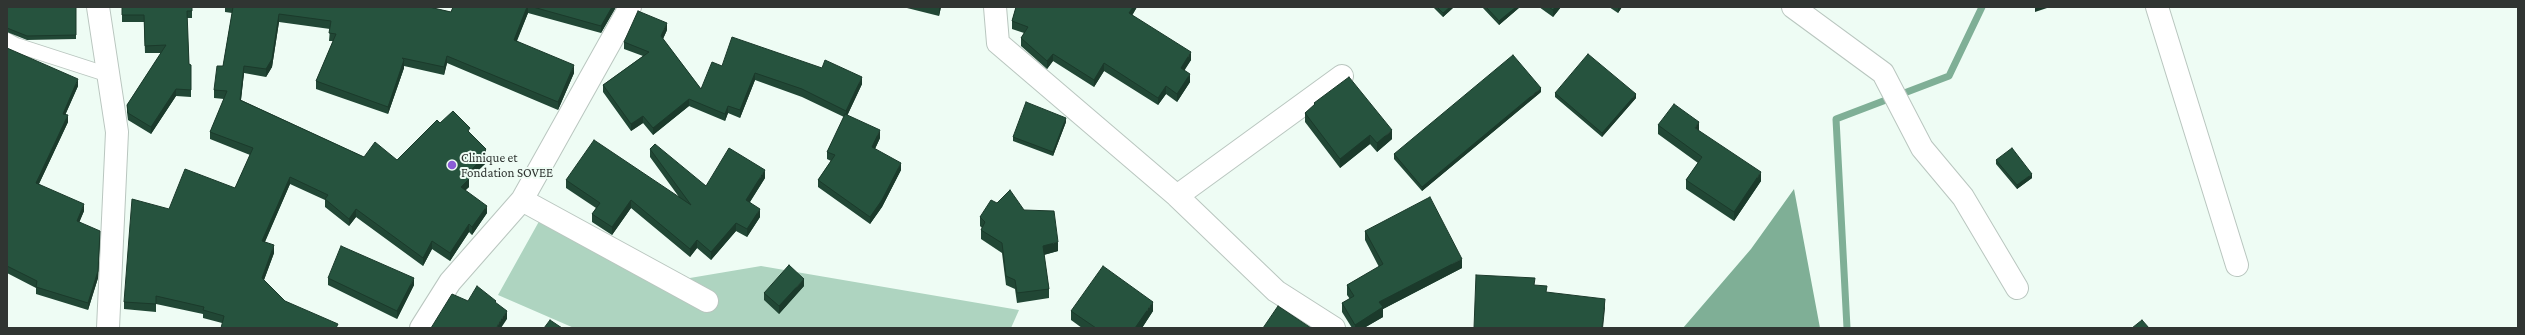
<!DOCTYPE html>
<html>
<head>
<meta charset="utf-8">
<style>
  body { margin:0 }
  #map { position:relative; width:2525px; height:335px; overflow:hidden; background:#eefcf4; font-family:"Crimson Pro",serif }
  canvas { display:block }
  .frame { position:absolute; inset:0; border:8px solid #303532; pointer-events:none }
</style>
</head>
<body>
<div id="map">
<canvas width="2525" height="335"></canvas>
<div class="frame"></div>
</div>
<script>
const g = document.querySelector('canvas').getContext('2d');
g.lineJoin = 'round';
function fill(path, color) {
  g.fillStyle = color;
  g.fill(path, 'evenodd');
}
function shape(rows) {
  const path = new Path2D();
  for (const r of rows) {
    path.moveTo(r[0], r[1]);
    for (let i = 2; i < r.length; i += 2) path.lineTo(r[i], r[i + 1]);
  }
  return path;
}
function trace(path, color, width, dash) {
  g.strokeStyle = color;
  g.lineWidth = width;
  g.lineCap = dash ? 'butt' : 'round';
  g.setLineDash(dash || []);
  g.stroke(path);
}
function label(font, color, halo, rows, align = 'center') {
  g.font = font + ' "Crimson Pro",serif';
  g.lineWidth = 4;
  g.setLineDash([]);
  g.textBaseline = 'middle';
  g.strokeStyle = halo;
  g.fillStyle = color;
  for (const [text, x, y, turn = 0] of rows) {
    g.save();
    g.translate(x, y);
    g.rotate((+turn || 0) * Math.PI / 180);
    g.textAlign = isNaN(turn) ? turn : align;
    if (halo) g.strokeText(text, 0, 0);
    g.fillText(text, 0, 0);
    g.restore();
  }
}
fill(shape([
  [542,216,678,280,761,266,1019,310,1011,328,574,328,498,295]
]), '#aed4c0');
fill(shape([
  [1794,189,1820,328,1683,328,1751,249]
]), '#7faf96');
trace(shape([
  [1847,328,1836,119,1949,76,1982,7]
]), '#7faf96', 7);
const service = shape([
  [7,40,16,45,109,75]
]);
const minor = shape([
  [98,7,117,132,108,328],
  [995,7,998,43,1177,196,1276,291,1334,328],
  [1793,7,1883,73,1922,148,1963,197,2017,288],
  [2157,7,2237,265],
  [1177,196,1342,76],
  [522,200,707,301],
  [421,328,450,282,522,200,630,7]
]);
trace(service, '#b9c6bf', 16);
trace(minor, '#b9c6bf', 24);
trace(service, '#fff', 14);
trace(minor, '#fff', 22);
fill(shape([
  [7,7,76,7,76,39,27,40,7,32],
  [122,7,192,7,192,18,187,18,189,64,191,65,191,97,176,96,151,134,128,120,127,112,127,105,161,53,145,53,144,22,122,22],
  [225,7,429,7,451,12,453,7,616,7,601,33,528,13,517,41,574,73,558,110,447,63,444,75,404,66,404,68,388,114,316,89,316,81,333,41,329,41,330,29,279,22,272,67,266,77,244,73,241,100,364,157,397,160,440,123,470,134,486,157,485,158,485,164,469,179,469,187,465,190,487,213,472,235,469,232,450,261,432,249,423,266,356,217,349,226,325,207,325,200,290,184,265,242,274,253,264,280,285,301,338,328,222,323,203,318,203,314,156,304,156,312,124,309,124,302,169,209,235,188,250,155,210,139,210,132,224,99,214,98,214,90,223,66,232,13,225,12],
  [903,7,941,7,939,16],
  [1016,7,1137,7,1132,15,1191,60,1184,70,1190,82,1177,102,1166,94,1158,105,1104,71,1094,87,1053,61,1047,69,1021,46,1021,38,1024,33,1012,29,1012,21],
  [1433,7,1454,7,1443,17],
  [1482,7,1520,7,1499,25],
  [1539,7,1561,7,1553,17],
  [1609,7,1622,7,1618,13],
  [667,30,663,39,701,89,722,66,862,84,847,116,880,138,875,149,901,170,882,207,870,224,818,187,818,180,831,161,827,159,827,152,844,117,802,97,755,80,740,118,728,113,725,121,689,106,653,135,643,123,631,131,603,92,603,85,643,56,624,49,624,42],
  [7,48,78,86,65,115,68,122,39,184,84,211,79,222,100,238,98,278,88,310,36,294,36,288,7,273],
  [1541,92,1422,191,1394,159,1394,154],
  [1555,93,1636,98,1602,137,1555,97],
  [1314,103,1392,139,1377,152,1370,144,1340,168,1305,122,1305,113,1314,106],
  [1066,122,1053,156,1013,141,1013,137],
  [1658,125,1699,131,1761,181,1734,221,1686,189,1686,180,1698,163,1658,134],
  [650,149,706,186,765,178,750,202,760,217,747,237,736,231,711,260,697,248,690,257,631,208,612,235,592,222,592,214,596,208,566,188,566,180,679,197,650,157],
  [1996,160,2032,178,2017,189,1996,164],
  [997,203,1024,210,1058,251,1044,255,1049,289,1049,298,1017,303,1015,289,1006,285,1002,253,981,239,981,230,982,228,980,226,980,217],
  [1365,231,1462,268,1383,309,1383,317,1364,328,1352,328,1342,312,1342,303,1350,299,1347,295,1347,285,1379,267,1365,240],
  [328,278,414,285,397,319,328,285],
  [804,286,779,314,764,300,764,293],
  [1071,311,1153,311,1142,328,1082,328,1071,320]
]), '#214735');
fill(shape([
  [527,7,528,7,528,13,514,47,514,40],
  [612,7,616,7,601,33,601,26],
  [939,7,941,7,939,16],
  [1133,7,1137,7,1129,21,1129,13],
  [1450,7,1454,7,1443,17,1443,13],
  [1516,7,1520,7,1499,25,1499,21],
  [1555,7,1561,7,1553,17,1553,10],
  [1618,7,1622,7,1618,13],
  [2036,7,2050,7,2035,12,2035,8],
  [279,14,279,22,272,67,266,77,266,69],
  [667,23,667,30,661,43,661,36],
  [1191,52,1191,60,1181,76,1181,68],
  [1053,54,1053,61,1047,69,1047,61],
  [447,56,447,63,444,75,444,67],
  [404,60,404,68,388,114,388,107],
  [1104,63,1104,71,1094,87,1094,80],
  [574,65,574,73,558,110,558,102],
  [244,66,244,73,240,108,240,100],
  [755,73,755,80,740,118,740,110],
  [1190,74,1190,82,1177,102,1177,94],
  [862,77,862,84,846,118,846,111],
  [78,79,78,86,63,120,63,114],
  [1166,86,1166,94,1158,105,1158,98],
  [1541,88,1541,92,1422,191,1422,187],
  [176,89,176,96,151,134,151,127],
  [1636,94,1636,98,1602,137,1602,133],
  [689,99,689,106,653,135,653,128],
  [728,106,728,113,725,121,725,114],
  [68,115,68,122,36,190,36,183],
  [643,116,643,123,631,131,631,124],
  [1066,118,1066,122,1053,156,1053,152],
  [1699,122,1699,131,1695,128],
  [880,130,880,138,872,155,872,147],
  [1392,130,1392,139,1377,152,1377,143],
  [1370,135,1370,144,1340,168,1340,159],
  [486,149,485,164,469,179,469,187,461,195,461,187,466,175,483,153],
  [901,163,901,170,882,207,870,224,870,217],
  [765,170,765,178,746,208,746,200],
  [1761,172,1761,181,1734,221,1734,212],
  [2032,174,2032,178,2017,189,2017,185],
  [290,177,290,184,262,248,262,241],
  [631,200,631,208,612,235,612,227],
  [84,204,84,211,77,228,77,221],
  [487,206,487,213,472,235,472,227],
  [356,209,356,217,349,226,349,219],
  [760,209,760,217,747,237,747,229],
  [736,223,736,231,711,260,711,252],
  [469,224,469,232,450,261,450,253],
  [100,231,98,278,88,310,88,303],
  [697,240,697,248,690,257,690,249],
  [432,241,432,249,423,266,423,258],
  [1058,242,1058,251,1043,255,1043,246],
  [274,245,274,253,262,285,262,278],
  [1462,259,1462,268,1383,309,1383,317,1364,328,1355,328,1355,325,1379,302],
  [414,278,414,285,397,319,397,311],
  [804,279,804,286,779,314,779,306],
  [1605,299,1605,308,1603,328,1602,328],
  [1153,302,1153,311,1142,328,1135,328],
  [507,311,507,319,501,328,496,328]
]), '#1b3a2b');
const building = shape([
  [7,7,76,7,76,35,27,36,7,28,7,7],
  [122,7,192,7,192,11,187,11,189,64,191,65,191,90,176,89,151,127,128,113,127,105,166,45,145,46,144,15,122,15,122,7],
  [233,7,429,7,451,12,453,7,527,7,514,40,574,65,558,102,447,56,444,67,402,58,404,60,388,107,316,81,336,34,329,33,331,21,279,14,272,59,266,69,244,66,240,100,364,157,375,142,397,160,437,120,440,123,453,111,470,128,468,131,486,149,483,153,485,156,466,175,469,179,461,187,487,206,472,227,469,224,450,253,432,241,423,258,356,209,349,219,325,199,328,195,290,177,262,241,274,245,262,278,285,301,338,324,336,328,221,328,224,316,203,310,204,307,156,296,156,304,124,302,132,199,169,209,185,169,235,188,253,148,210,132,227,91,214,90,217,66,223,66,233,7],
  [533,7,612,7,601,26,533,7],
  [1016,7,1133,7,1129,13,1191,52,1181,68,1190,74,1177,94,1166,86,1158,98,1104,63,1094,80,1053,54,1047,61,1021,38,1028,27,1012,21,1016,7],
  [1437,7,1450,7,1443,13,1437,7],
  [1486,7,1516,7,1499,21,1486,7],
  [1549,7,1555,7,1553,10,1549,7],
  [638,11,667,23,661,36,701,89,712,62,722,66,732,37,822,68,825,60,862,77,846,111,802,89,755,73,740,110,728,106,725,114,689,99,653,128,643,116,631,124,603,85,649,52,624,42,638,11],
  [7,48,78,79,63,114,68,115,36,183,84,204,77,221,100,231,98,271,88,303,36,287,37,281,7,266,7,48],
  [1588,54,1636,94,1602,133,1555,93,1588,54],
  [1513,55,1541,88,1422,187,1394,154,1513,55],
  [1349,77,1392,130,1377,143,1370,135,1340,159,1305,113,1315,104,1314,103,1349,77],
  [1026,102,1066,118,1053,152,1013,137,1026,102],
  [1674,104,1699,122,1695,128,1761,172,1734,212,1686,180,1702,157,1658,125,1674,104],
  [845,114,880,130,872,147,901,163,882,200,870,217,818,180,835,155,827,152,845,114],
  [594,140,691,205,650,149,655,144,706,186,729,148,765,170,746,200,760,209,747,229,736,223,711,252,697,240,690,249,631,200,612,227,592,214,600,203,566,180,594,140],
  [2012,148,2032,174,2017,185,1996,160,2012,148],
  [1010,190,1024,210,1054,211,1058,242,1043,246,1049,289,1017,293,1015,280,1006,276,1002,243,981,230,985,222,980,217,991,200,997,203,1010,190],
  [1430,197,1462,259,1379,302,1383,307,1355,325,1342,303,1354,296,1347,285,1383,264,1365,231,1430,197],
  [341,246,414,278,397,311,328,278,341,246],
  [789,265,804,279,779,306,764,293,789,265],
  [1103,266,1153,302,1135,328,1096,328,1071,311,1103,266],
  [1476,275,1535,278,1534,285,1547,286,1546,292,1605,299,1602,328,1474,328,1476,275],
  [477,286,496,301,495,302,507,311,496,328,431,328,452,294,468,301,477,286],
  [1278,306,1311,328,1263,328,1278,306],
  [550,320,562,328,544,328,550,320],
  [2142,320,2149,328,2132,328,2142,320]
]);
fill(building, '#26533e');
trace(building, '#1b3a2b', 1);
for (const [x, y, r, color] of [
  [452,165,5,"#8a5dd6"]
]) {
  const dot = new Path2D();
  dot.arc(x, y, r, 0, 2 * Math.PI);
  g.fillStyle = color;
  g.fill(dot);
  trace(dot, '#eefcf4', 1.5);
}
label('13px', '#303532', '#eefcf4', [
  ["Clinique et",461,158],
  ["Fondation SOVEE",461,173]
], 'left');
</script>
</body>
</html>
